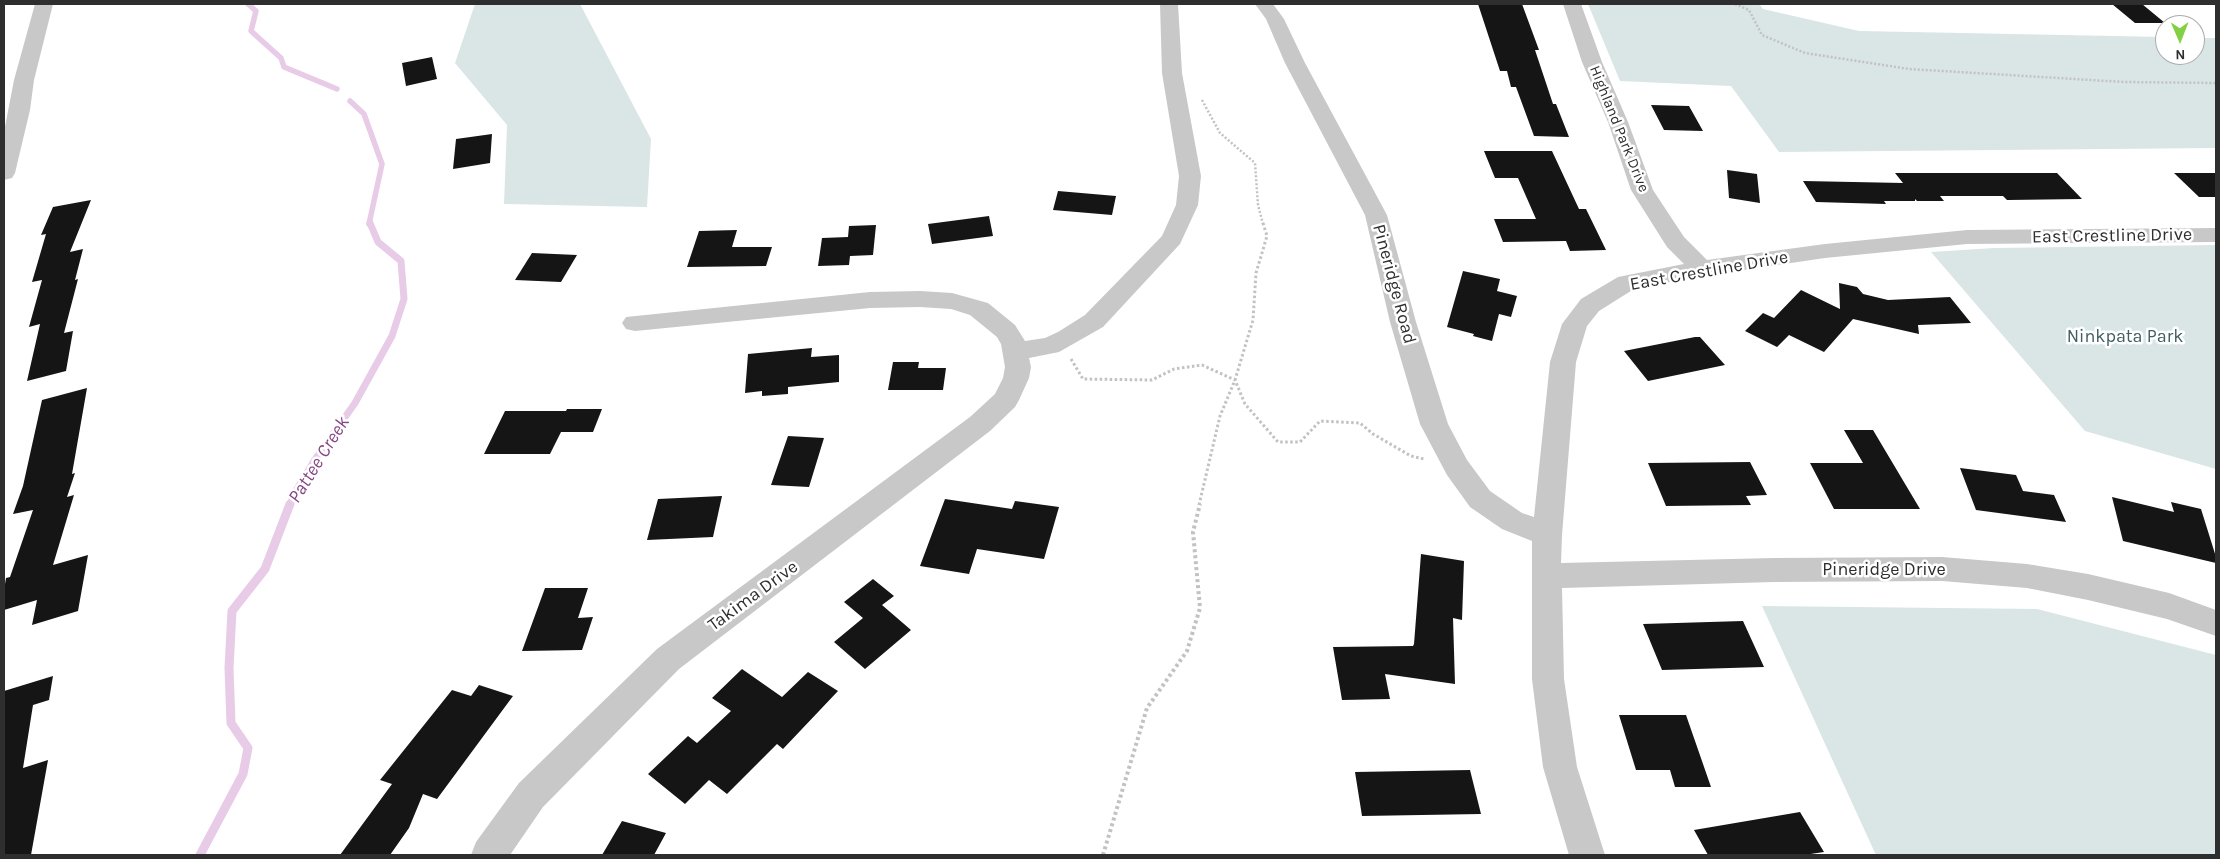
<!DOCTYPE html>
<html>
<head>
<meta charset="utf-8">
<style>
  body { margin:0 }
  #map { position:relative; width:2220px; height:859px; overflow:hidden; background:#fff; font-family:Karla,sans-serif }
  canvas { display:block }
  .frame { position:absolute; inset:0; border:5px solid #2e2e2e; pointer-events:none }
  .north { position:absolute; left:2155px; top:15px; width:50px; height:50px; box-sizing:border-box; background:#fff; border:1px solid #ababab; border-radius:50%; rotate:179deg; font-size:14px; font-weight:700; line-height:20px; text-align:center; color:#2e2e2e }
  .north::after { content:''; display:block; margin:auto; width:18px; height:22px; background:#83d044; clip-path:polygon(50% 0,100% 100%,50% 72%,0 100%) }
</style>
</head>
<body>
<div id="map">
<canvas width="2220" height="859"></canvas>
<div class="frame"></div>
<div class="north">N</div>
</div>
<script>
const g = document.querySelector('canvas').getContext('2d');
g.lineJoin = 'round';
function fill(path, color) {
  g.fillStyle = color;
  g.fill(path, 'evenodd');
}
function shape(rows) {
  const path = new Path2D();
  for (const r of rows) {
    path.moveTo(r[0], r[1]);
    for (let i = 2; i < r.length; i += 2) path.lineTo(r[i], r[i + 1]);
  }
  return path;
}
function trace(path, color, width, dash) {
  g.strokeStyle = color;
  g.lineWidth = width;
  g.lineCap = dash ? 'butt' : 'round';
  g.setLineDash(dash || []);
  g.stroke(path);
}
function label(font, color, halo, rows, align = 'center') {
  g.font = font + ' Karla,sans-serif';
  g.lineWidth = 5;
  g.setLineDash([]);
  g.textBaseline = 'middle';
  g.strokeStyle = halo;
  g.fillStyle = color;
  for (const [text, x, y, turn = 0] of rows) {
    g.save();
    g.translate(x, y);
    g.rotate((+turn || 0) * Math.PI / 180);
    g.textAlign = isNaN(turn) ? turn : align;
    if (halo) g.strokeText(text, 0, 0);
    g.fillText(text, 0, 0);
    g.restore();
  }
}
fill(shape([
  [475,4,580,4,651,139,647,207,504,204,507,125,455,63],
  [1588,4,1759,4,1763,9,1859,31,2165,37,2165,55,2195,55,2195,38,2216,38,2216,148,1779,152,1731,86,1620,81],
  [2216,245,2216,469,2085,431,1931,252,1994,248],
  [1762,606,2037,609,2216,655,2216,855,1877,855,1875,853]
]), '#dae5e6');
trace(shape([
  [248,4,256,11,251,31,281,58,284,67,337,89],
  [350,101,364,114,382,164,369,224]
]), '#e7cbe7', 5.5);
trace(shape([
  [290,505,294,494,314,461,355,403,392,336,404,299,401,261,378,242,370,223]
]), '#e7cbe7', 7);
trace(shape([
  [200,855,243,774,248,748,231,723,229,668,232,611,265,569,290,504]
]), '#e7cbe7', 9);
fill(shape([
  [1478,4,1522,4,1539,50,1535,50,1553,104,1556,104,1569,137,1534,136,1516,87,1511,87,1507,71,1500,71],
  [2112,4,2142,4,2165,23,2135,23],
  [432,57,437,79,406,86,402,63],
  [1651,105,1689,106,1703,131,1664,130],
  [492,134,490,163,453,169,456,139],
  [1484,151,1552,151,1579,209,1586,209,1606,250,1570,251,1566,241,1503,242,1494,219,1536,219,1518,178,1495,178],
  [1727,170,1757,174,1760,203,1729,198],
  [1895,173,2057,173,2082,199,2007,200,2003,196,1940,196,1944,201,1917,201,1915,199,1915,201,1884,201,1886,204,1816,202,1803,181,1903,183],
  [2174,173,2216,173,2216,197,2199,197],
  [1058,191,1116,196,1112,215,1053,210],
  [91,200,70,252,83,249,75,280,78,279,64,333,73,331,66,371,27,381,40,324,29,327,42,280,32,282,46,234,41,235,53,207],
  [989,216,993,236,932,244,928,224],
  [876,225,873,255,850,256,849,265,818,266,822,238,848,237,849,226],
  [737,230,732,247,772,247,766,266,687,267,699,231],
  [532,253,577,255,561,282,515,280],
  [1463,271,1500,279,1497,291,1517,296,1511,317,1499,314,1492,341,1473,336,1474,334,1447,327],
  [1839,283,1857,287,1863,294,1888,300,1950,297,1971,323,1918,325,1919,334,1853,319,1824,352,1789,335,1777,347,1745,331,1763,313,1774,318,1801,290,1840,309],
  [1695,337,1700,337,1725,365,1648,381,1624,351],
  [812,348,811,357,839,355,839,382,788,387,788,394,762,396,762,391,745,393,748,354],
  [893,362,919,362,918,368,946,368,943,390,888,390],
  [87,388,72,474,75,473,67,497,74,495,53,565,88,555,78,611,32,625,37,600,4,610,4,590,6,578,10,577,33,510,13,514,23,486,42,400],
  [567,409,602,409,593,432,561,432,550,454,484,454,505,411,566,411],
  [1844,430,1873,430,1920,509,1834,509,1810,463,1863,463],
  [788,436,824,438,809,487,771,485],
  [1750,462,1767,495,1746,496,1751,505,1666,506,1648,463],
  [1960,468,2016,475,2023,491,2054,495,2066,522,1976,510],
  [722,496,713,537,647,540,658,499],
  [2112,497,2174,512,2171,502,2201,509,2216,557,2216,563,2123,541],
  [945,499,1012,509,1015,501,1059,507,1044,559,977,549,969,574,920,566],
  [1421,554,1464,561,1462,620,1453,618,1455,684,1385,674,1390,699,1342,700,1333,647,1413,646,1414,644],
  [873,579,894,596,882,605,911,630,865,669,834,642,863,618,844,602],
  [545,588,588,588,578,618,593,617,582,650,522,651],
  [1743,621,1764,667,1662,670,1643,624],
  [742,669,782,697,808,672,838,691,783,749,777,744,727,794,709,780,685,804,648,774,688,736,697,743,731,711,712,698],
  [53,676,49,700,33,705,23,768,48,760,31,855,4,855,4,691],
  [479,685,513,696,437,799,423,794,409,828,390,855,340,855,392,784,380,780,452,690,471,696],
  [1619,715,1686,715,1711,787,1675,787,1670,770,1636,770],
  [1470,770,1481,814,1362,816,1355,772],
  [1800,812,1824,852,1804,855,1708,855,1694,830],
  [622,821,666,833,654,855,602,855]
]), '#151515');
trace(shape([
  [1735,4,1749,10,1762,35,1805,53,1909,69,2124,82,2216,83],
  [1202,100,1220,133,1255,163,1258,205,1263,224]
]), '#c2c2c2', 2.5, [2, 2]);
trace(shape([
  [1071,359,1083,379,1152,380,1174,369,1202,365,1235,380,1245,404,1278,442,1300,442,1320,421,1360,423,1373,434,1411,456,1424,459],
  [1199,505,1220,416,1235,380,1253,320,1256,273,1267,236,1263,223]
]), '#c2c2c2', 3, [2.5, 2.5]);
trace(shape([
  [1103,855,1147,708,1187,651,1200,608,1193,532,1200,504]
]), '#c2c2c2', 4, [3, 3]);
fill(shape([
  [35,4,53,4,34,80,30,110,15,173,12,178,4,180,4,132,14,80,35,4],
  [1160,4,1178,4,1182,73,1201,176,1198,205,1180,244,1103,327,1059,352,1029,358,1031,367,1029,378,1019,400,1015,407,990,431,679,669,543,807,510,855,471,855,476,842,519,783,657,649,970,417,995,394,1003,378,1005,367,1001,344,997,337,970,315,951,309,920,307,870,308,635,331,626,329,622,323,626,317,870,292,920,291,952,293,988,303,1015,325,1025,341,1045,338,1058,332,1085,315,1162,236,1176,205,1179,176,1162,73,1160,4],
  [1255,4,1273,4,1284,19,1305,63,1387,215,1416,322,1448,424,1467,460,1490,491,1522,513,1534,517,1550,362,1562,324,1581,299,1618,277,1684,264,1667,247,1631,190,1608,122,1582,62,1563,4,1581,4,1602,62,1628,122,1653,190,1684,237,1707,260,1825,244,1967,230,2216,228,2216,242,1967,244,1825,258,1702,276,1634,289,1599,311,1587,326,1576,362,1562,535,1561,563,1774,558,1942,557,2027,564,2088,574,2169,593,2216,610,2216,636,2167,619,2088,600,2027,588,1942,581,1774,582,1562,588,1564,679,1577,767,1605,855,1569,855,1543,767,1532,679,1532,541,1502,529,1470,507,1447,475,1420,424,1390,322,1365,215,1285,63,1266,19,1255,4]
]), '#c8c8c8');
label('15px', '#2e2e2e', '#fff', [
  ["Highland Park Drive",1619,129,68]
]);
label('18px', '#2e2e2e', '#fff', [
  ["East Crestline Drive",2112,236,-1],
  ["East Crestline Drive",1709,271,-10],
  ["Pineridge Road",1394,284,75],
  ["Pineridge Drive",1884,570],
  ["Takima Drive",753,596,-36]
]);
label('18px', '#405e64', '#fff', [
  ["Ninkpata Park",2125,337]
]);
label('italic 19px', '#864585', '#fff', [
  ["Pattee Creek",319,460,-58]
]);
</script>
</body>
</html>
